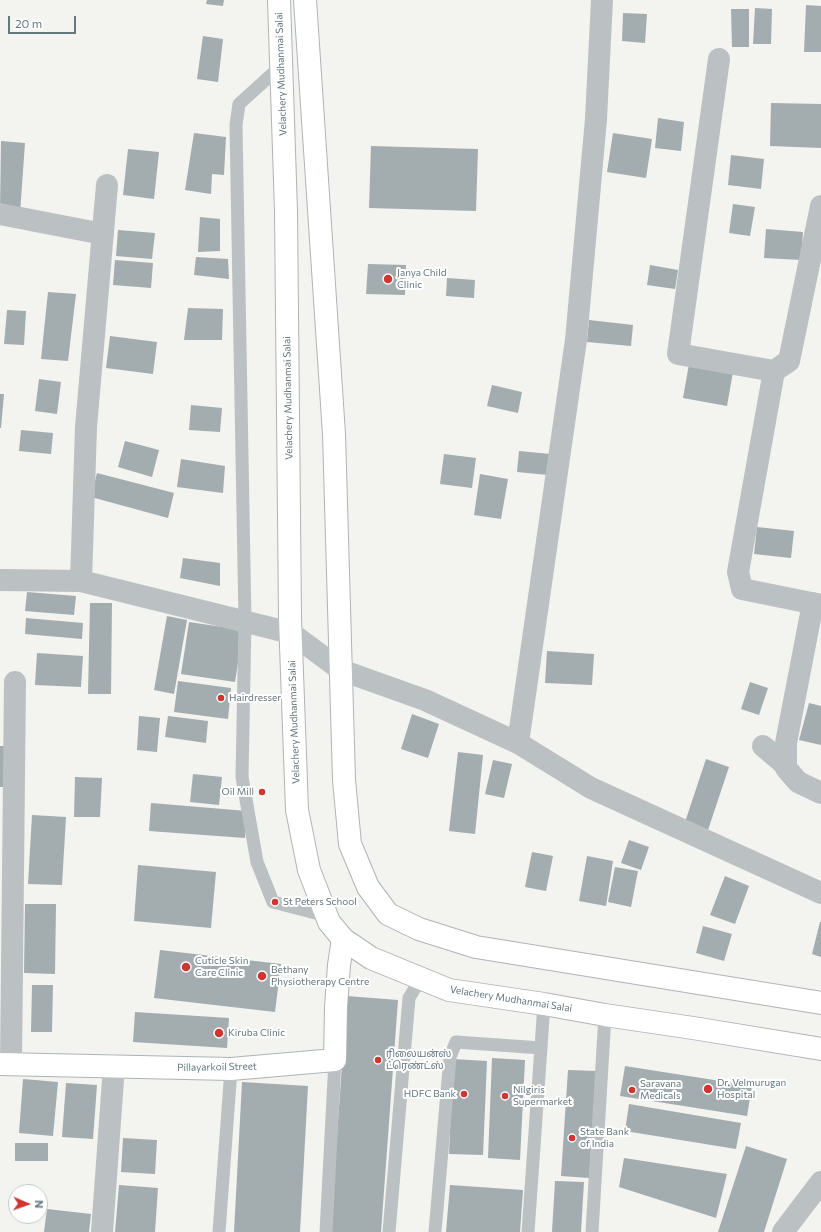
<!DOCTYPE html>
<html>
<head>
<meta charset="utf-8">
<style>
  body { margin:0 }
  #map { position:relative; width:821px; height:1232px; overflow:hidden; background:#f3f3f0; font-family:Commissioner,sans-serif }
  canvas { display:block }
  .north { position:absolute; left:8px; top:1184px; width:40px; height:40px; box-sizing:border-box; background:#fff; border:1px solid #c1c9cb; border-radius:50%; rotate:92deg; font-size:11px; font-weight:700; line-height:16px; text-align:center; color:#65787e }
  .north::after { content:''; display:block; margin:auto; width:14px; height:18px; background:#d13532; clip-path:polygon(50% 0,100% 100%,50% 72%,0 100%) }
  .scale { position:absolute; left:8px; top:16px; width:68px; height:18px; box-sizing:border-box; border:2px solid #65787e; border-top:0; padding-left:5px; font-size:12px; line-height:14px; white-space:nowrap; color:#65787e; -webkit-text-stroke:3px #fff; paint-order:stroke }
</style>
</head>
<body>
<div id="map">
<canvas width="821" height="1232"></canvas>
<div class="north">N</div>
<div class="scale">20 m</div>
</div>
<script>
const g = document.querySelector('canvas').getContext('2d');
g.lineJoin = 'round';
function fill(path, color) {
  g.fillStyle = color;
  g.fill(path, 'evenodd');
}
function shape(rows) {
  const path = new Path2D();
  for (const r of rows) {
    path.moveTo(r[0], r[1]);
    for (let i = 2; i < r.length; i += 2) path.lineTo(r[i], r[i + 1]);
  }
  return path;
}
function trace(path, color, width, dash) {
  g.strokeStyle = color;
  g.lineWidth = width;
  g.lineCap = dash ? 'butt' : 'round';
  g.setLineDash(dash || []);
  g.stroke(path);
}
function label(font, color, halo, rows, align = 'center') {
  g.font = font + ' Commissioner,"Noto Sans Tamil",sans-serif';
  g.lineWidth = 4;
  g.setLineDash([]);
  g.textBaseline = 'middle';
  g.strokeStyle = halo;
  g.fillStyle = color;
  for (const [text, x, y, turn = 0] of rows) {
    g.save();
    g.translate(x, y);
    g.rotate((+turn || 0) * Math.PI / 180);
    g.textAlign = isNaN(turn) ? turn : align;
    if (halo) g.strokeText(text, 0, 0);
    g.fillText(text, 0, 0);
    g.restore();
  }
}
fill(shape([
  [207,0,224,0,223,6,206,4],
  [806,5,821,6,821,52,804,52],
  [755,8,772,9,771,44,753,44],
  [731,9,749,9,749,47,732,47],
  [623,13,647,14,645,43,622,41],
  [203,36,223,39,218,82,197,79],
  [771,103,821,104,821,148,770,146],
  [658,118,684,122,681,151,655,148],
  [194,133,226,137,224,175,212,174,211,194,185,190],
  [613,133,652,139,646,178,607,172],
  [1,141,25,143,20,213,0,211],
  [371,146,478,149,476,211,369,208],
  [128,149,159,152,154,199,123,195],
  [731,155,764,159,761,189,728,185],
  [733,204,755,207,750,236,729,233],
  [200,217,220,219,220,251,198,252],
  [766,229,803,232,801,260,764,258],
  [118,230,155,233,152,259,116,256],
  [196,257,228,259,229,279,194,275],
  [115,260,153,263,151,288,113,285],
  [368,264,406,265,405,295,366,294],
  [650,265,678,270,675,289,647,285],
  [447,278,475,280,474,298,446,296],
  [48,292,76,294,68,361,41,359],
  [188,308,223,309,222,340,184,340],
  [7,310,26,311,24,345,4,344],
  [589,320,633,325,631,346,587,342],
  [110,336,157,342,153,374,106,368],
  [689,364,733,372,727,406,683,398],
  [39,379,61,382,57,414,35,411],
  [492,385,522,392,518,413,487,406],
  [0,394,4,394,1,428,0,428],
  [191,405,222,408,220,432,189,430],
  [21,430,53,433,51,454,19,451],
  [125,441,159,450,152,477,118,467],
  [519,451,550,454,548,475,517,472],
  [444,454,476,458,472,488,440,484],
  [181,459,225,466,223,493,177,487],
  [97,473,174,493,168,518,91,497],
  [480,474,508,479,501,519,474,515],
  [757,527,794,531,791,558,754,554],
  [183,558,220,563,220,586,180,578],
  [27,592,76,596,74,615,25,611],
  [90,603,112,603,111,694,88,694],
  [167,616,187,620,174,694,154,690],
  [26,618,83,623,82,639,25,634],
  [189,622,243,630,235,682,181,674],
  [547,651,594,654,592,685,545,683],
  [37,653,83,656,81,687,35,685],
  [178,681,231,688,228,719,174,712],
  [750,682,768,688,759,715,741,709],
  [809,703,821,706,821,745,799,740],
  [412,714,439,724,428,758,401,749],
  [139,716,160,718,157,752,137,750],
  [168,716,208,721,206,743,165,737],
  [0,746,5,746,6,787,0,787],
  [458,752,483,755,475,834,449,831],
  [706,759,729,767,707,833,684,825],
  [493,760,512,764,504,798,485,794],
  [193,774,222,777,219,805,190,802],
  [75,777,102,778,100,817,74,817],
  [151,803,247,811,245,838,149,831],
  [32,815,66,817,62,885,28,884],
  [629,840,649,847,641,870,621,863],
  [532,852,553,856,546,891,525,887],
  [587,856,613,861,606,906,579,901],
  [138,865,216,872,211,928,134,921],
  [615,867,638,871,631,907,608,902],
  [725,876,749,886,735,924,710,915],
  [25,904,56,904,55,974,24,973],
  [820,922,821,922,821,957,812,954],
  [703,926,732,934,724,961,696,953],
  [160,950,281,964,275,1012,154,998],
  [32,985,53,985,52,1032,31,1032],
  [347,996,398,1000,381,1232,330,1232],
  [135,1012,229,1018,227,1048,133,1042],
  [492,1058,525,1060,520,1160,488,1158],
  [453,1059,487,1061,483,1155,449,1154],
  [625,1066,752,1086,747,1116,620,1096],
  [568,1070,597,1071,589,1178,561,1176],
  [23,1079,58,1082,53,1136,19,1133],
  [242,1082,308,1086,300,1232,234,1232],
  [66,1083,97,1085,93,1139,62,1137],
  [629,1104,741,1123,736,1149,625,1131],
  [123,1138,157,1140,155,1174,121,1172],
  [15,1143,48,1143,48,1161,15,1161],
  [746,1146,787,1159,764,1232,718,1232],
  [624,1158,727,1174,716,1218,619,1187],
  [555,1181,584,1182,581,1232,552,1232],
  [119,1185,158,1188,155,1232,115,1232],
  [450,1185,523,1190,520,1232,446,1232],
  [47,1209,91,1214,89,1232,44,1232]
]), '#a3acae');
const secondary = shape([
  [0,1064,231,1069,335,1060,336,1007,339,965,343,939]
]);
const primary = shape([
  [279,0,286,211,290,618,297,810,309,870,329,922,343,939,371,958,449,990,544,1004,605,1015,693,1028,821,1049],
  [305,0,334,434,344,780,350,844,368,887,388,914,419,929,476,947,821,1003]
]);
trace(secondary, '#adb4b6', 24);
trace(primary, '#aeb4b6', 24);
trace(shape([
  [281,66,239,104,236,125,245,621,242,777,257,862,273,902,327,916],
  [219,1232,231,1069],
  [326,1232,335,1060],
  [389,1232,409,998,415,988,425,980],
  [435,1232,450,1057,456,1042,541,1048],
  [528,1232,544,1004],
  [592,1232,605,1015]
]), '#bbc0c2', 13);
trace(shape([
  [719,59,678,354,774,371,738,572,742,589,821,605],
  [107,185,86,427,81,581,291,633,341,670,425,700,518,743,591,788,821,893],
  [0,214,103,234],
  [774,371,789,361,821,206],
  [0,580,81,581],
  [813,603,786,743,786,768,798,782,821,793],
  [518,743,576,340,596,119,602,0],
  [763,746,784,764,786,768],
  [11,1064,15,682],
  [102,1232,114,1066],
  [783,1232,821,1182]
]), '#bbc0c2', 22);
trace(secondary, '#fff', 22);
trace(primary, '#fff', 22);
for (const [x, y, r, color] of [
  [388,279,5,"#d13532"],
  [221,698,4,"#d13532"],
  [262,792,4,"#d13532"],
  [275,902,4,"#d13532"],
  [186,967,5,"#d13532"],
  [262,976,5,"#d13532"],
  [219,1033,5,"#d13532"],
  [378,1060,4,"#d13532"],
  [708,1089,5,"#d13532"],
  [632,1090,4,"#d13532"],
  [464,1094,4,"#d13532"],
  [505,1096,4,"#d13532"],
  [572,1138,4,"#d13532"]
]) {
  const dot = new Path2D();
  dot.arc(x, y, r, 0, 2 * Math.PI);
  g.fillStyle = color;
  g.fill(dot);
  trace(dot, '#fff', 1.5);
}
label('10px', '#65787e', '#fff', [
  ["Velachery Mudhanmai Salai",281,74,-92],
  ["Velachery Mudhanmai Salai",288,398,-91],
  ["Velachery Mudhanmai Salai",294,722,-92],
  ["Velachery Mudhanmai Salai",511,999,9],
  ["Pillayarkoil Street",217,1067,-1]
]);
label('10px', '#65787e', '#fff', [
  ["Janya Child",397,273],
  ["Clinic",397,285],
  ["Hairdresser",229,698],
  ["Oil Mill",254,792,"right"],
  ["St Peters School",283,902],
  ["Cuticle Skin",195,961],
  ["Care Clinic",195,973],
  ["Bethany",271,970],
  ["Physiotherapy Centre",271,982],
  ["Kiruba Clinic",228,1033],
  ["ரிலையன்ஸ்",386,1054],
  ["ட்ரெண்ட்ஸ்",386,1066],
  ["Dr. Velmurugan",717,1083],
  ["Hospital",717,1095],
  ["Saravana",640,1084],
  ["Medicals",640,1096],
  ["Nilgiris",513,1090],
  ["Supermarket",513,1102],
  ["HDFC Bank",456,1094,"right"],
  ["State Bank",580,1132],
  ["of India",580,1144]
], 'left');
</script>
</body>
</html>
